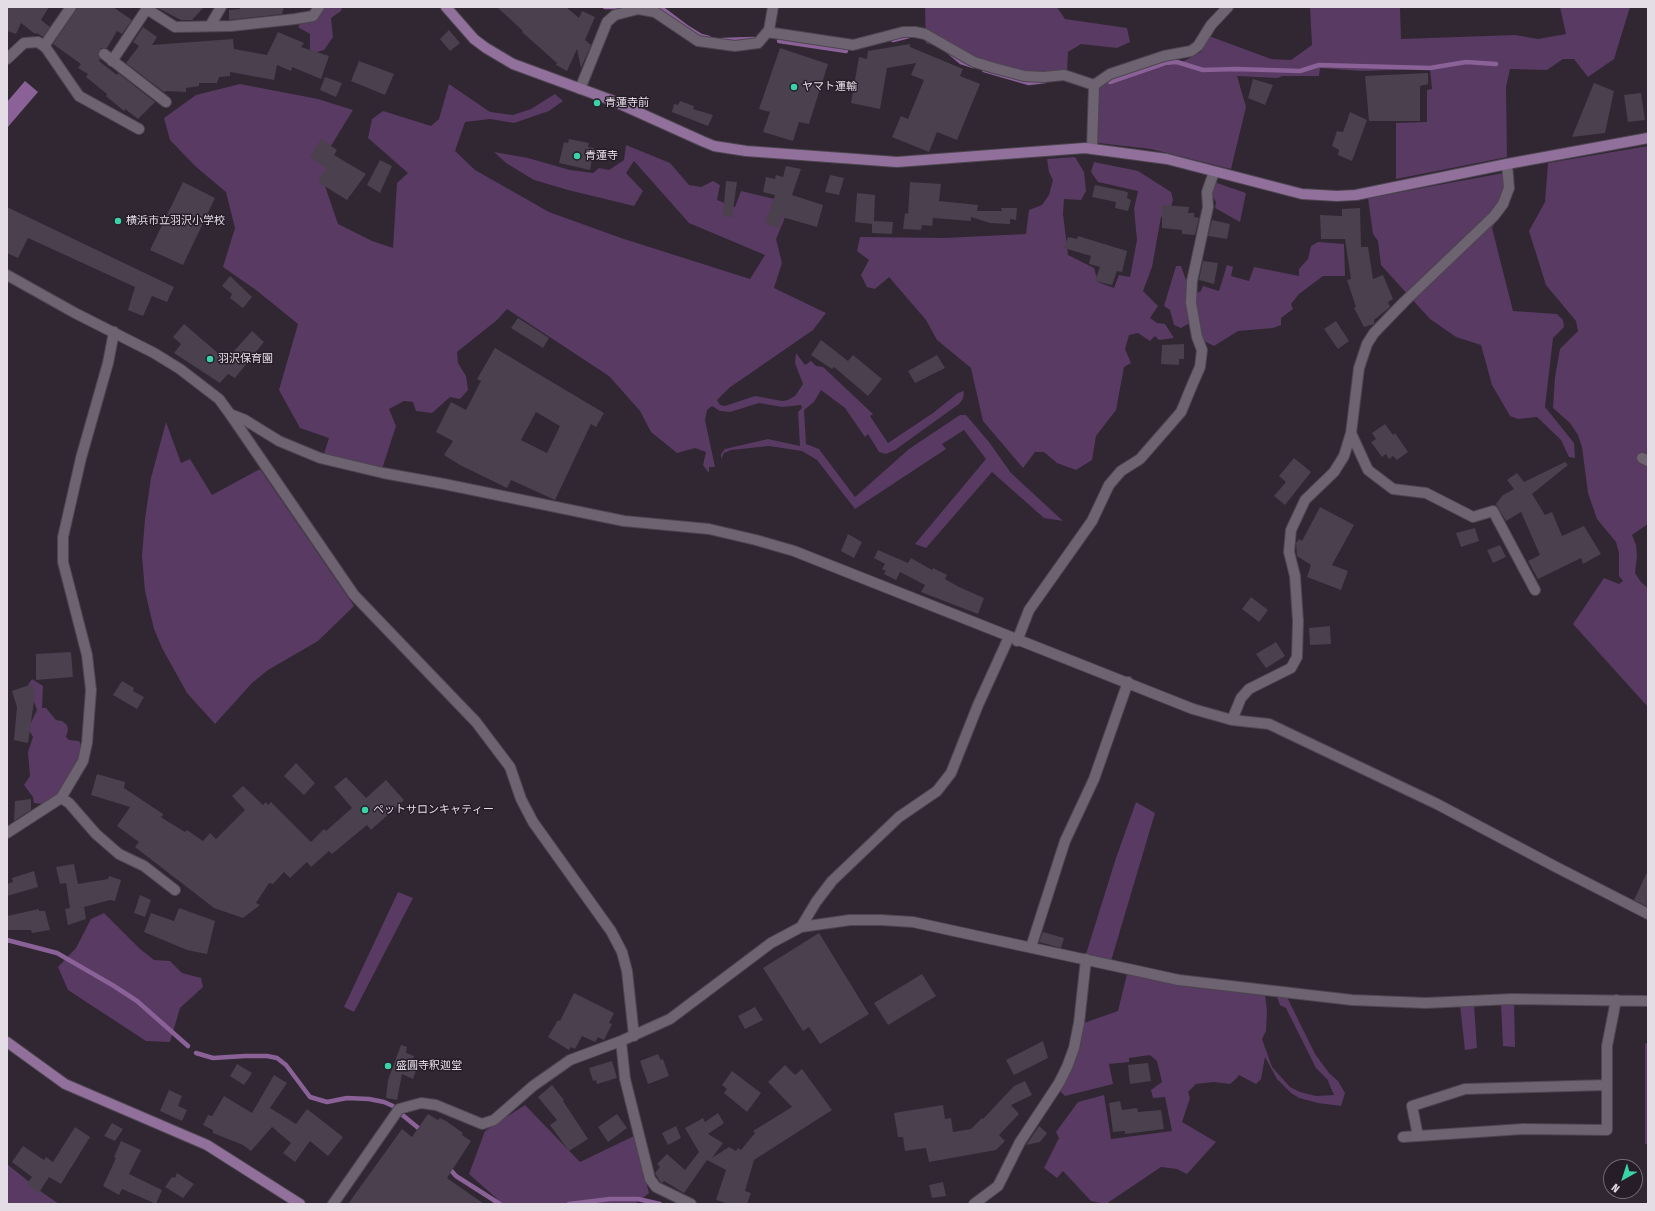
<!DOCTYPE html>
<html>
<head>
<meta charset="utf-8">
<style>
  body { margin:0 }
  #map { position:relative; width:1655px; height:1211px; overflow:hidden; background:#302733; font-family:"Fira Sans Condensed",sans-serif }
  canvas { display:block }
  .frame { position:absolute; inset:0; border:8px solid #e4dde6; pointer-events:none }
  .north { position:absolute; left:1603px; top:1159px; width:40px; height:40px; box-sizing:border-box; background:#261d29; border:1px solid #726a75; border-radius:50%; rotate:219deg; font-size:11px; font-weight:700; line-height:16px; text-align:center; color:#e4dde6 }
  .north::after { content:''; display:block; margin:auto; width:14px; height:18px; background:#38d4a6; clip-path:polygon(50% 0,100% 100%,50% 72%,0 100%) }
</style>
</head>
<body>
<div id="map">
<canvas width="1655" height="1211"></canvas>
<div class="frame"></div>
<div class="north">N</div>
</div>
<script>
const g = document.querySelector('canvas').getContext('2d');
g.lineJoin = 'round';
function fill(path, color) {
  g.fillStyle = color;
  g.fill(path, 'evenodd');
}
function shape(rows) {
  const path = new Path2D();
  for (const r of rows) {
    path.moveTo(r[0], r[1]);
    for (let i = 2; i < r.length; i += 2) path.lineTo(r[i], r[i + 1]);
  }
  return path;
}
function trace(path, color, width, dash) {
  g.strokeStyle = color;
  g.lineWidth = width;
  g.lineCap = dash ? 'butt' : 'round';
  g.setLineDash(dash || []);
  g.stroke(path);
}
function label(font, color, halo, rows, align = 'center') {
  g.font = font + ' "Fira Sans Condensed","Noto Sans JP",sans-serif';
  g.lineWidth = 3;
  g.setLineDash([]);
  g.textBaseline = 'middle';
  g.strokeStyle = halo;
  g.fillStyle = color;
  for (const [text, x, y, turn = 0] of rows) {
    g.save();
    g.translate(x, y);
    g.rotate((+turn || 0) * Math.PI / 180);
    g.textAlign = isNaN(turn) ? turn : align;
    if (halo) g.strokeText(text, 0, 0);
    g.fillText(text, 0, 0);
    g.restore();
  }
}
fill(shape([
  [312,7,342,7,341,11,331,18,333,37,324,50,310,54,310,34,298,27],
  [925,7,1057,7,1065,19,1127,28,1130,42,1117,48,1081,44,1068,52,1067,72,1045,76,1019,72,926,43],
  [1310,7,1400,7,1401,39,1515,35,1538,39,1566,34,1560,7,1630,7,1614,59,1588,77,1574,59,1563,59,1547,70,1510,69,1506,87,1507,157,1396,179,1396,123,1427,122,1427,90,1432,89,1430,69,1361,71,1320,68,1319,76,1283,76,1277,78,1237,76,1246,107,1231,169,1151,149,1098,143,1098,86,1106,82,1110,84,1161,66,1178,64,1201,52,1209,36,1271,59,1291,60,1312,45],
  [240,84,318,99,353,110,329,149,324,183,338,224,372,241,393,248,397,183,408,173,368,138,372,119,383,111,431,126,439,119,449,84,490,112,513,115,531,109,555,94,563,101,549,111,514,123,490,119,465,122,455,151,475,170,549,212,621,238,750,279,765,255,689,223,634,161,626,173,643,191,634,206,568,190,534,180,506,163,494,152,528,158,570,170,593,173,599,168,609,170,624,160,626,145,670,163,689,185,701,187,713,181,720,185,717,200,735,207,741,191,791,203,776,239,782,263,774,288,826,313,813,330,729,388,717,400,720,405,725,406,755,396,782,401,788,400,795,396,803,384,795,363,796,353,805,365,811,361,816,366,823,367,873,414,870,416,888,443,933,413,958,393,964,391,963,399,959,404,895,450,886,454,879,452,868,434,865,437,845,408,821,390,814,402,804,410,806,444,819,449,855,497,909,449,960,415,966,415,989,442,1011,473,1063,521,1044,518,992,472,926,548,915,544,986,459,964,430,942,444,946,449,855,509,817,460,802,451,769,446,731,450,724,453,721,459,721,454,725,449,768,439,800,446,798,412,802,408,801,405,782,407,759,403,730,412,720,411,712,406,707,410,705,420,715,467,709,467,709,473,703,465,706,452,695,448,677,453,651,432,640,411,609,376,507,309,497,320,457,352,458,363,466,376,468,390,460,399,450,397,432,413,416,411,413,402,404,401,389,409,396,426,382,469,324,454,329,438,300,428,279,390,298,324,256,290,223,267,235,228,226,192,195,166,170,140,164,118,196,95],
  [1648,146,1648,524,1632,535,1636,545,1637,556,1635,573,1641,582,1648,588,1648,707,1573,624,1604,578,1619,584,1623,581,1619,576,1619,553,1616,542,1597,519,1588,493,1582,447,1578,435,1570,423,1553,408,1555,377,1560,349,1578,331,1576,321,1546,285,1529,231,1545,202,1548,163],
  [1075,157,1084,172,1086,191,1081,200,1064,199,1063,214,1068,255,1094,268,1098,282,1114,288,1119,275,1130,277,1137,240,1134,209,1138,191,1098,182,1091,172,1094,162,1138,171,1171,192,1173,200,1170,211,1161,217,1152,267,1143,291,1158,306,1150,318,1157,323,1165,324,1174,338,1159,340,1155,336,1150,341,1138,333,1129,335,1125,349,1131,363,1124,367,1116,410,1096,436,1092,460,1076,470,1057,463,1044,452,1035,452,1023,468,983,421,971,368,937,340,926,320,889,277,875,289,867,287,861,275,869,260,857,251,860,237,945,238,1026,234,1029,210,1042,205,1049,195,1053,180,1049,172,1047,159],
  [1509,172,1507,204,1492,228,1513,311,1557,314,1563,320,1564,327,1553,338,1545,407,1574,443,1575,458,1569,457,1561,440,1537,417,1518,419,1510,416,1492,385,1481,345,1456,337,1430,319,1381,265,1378,241,1373,234,1368,198],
  [1214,182,1246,193,1240,222,1215,208,1216,202,1209,190],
  [1318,242,1344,244,1345,276,1323,276,1299,294,1291,304,1293,309,1281,318,1281,325,1273,328,1238,331,1214,346,1200,339,1199,326,1188,324,1181,328,1174,325,1170,310,1164,306,1176,266,1181,266,1187,283,1197,293,1201,291,1203,286,1219,291,1227,265,1233,267,1231,276,1249,281,1254,267,1299,276,1299,269,1308,259,1311,246],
  [166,422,181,463,190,459,212,495,260,469,354,606,318,641,268,670,252,683,215,724,187,693,162,648,154,629,145,591,142,556,145,519,151,478],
  [32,679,43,686,42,708,46,708,56,720,62,721,67,725,68,730,66,737,69,740,79,741,81,745,80,758,60,793,44,804,34,803,33,797,24,785,30,776,28,752,33,737,28,729,37,710,28,685],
  [1136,802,1155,813,1111,961,1086,954,1116,858],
  [398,892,413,898,354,1012,344,1007],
  [104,913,139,948,154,960,170,961,182,973,201,978,203,987,180,1008,170,1042,146,1041,68,990,58,967,76,948,91,919],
  [1127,974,1265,995,1267,1011,1266,1031,1262,1039,1272,1067,1290,1087,1300,1092,1316,1096,1334,1095,1327,1079,1316,1068,1286,1008,1280,1005,1277,997,1287,997,1315,1054,1329,1073,1338,1081,1345,1093,1341,1106,1318,1103,1299,1098,1291,1093,1277,1079,1265,1057,1261,1079,1256,1084,1239,1075,1236,1079,1230,1084,1214,1082,1196,1084,1188,1092,1190,1098,1182,1122,1216,1142,1187,1174,1177,1169,1161,1167,1106,1204,1091,1201,1063,1171,1057,1178,1044,1168,1059,1138,1056,1132,1078,1102,1104,1095,1111,1139,1172,1131,1165,1097,1153,1098,1151,1090,1162,1082,1157,1061,1150,1055,1129,1058,1129,1062,1109,1064,1113,1084,1065,1096,1059,1090,1075,1059,1084,1023,1118,1011],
  [1514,1003,1515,1047,1503,1046,1501,1004],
  [1460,1005,1474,1005,1477,1048,1465,1050],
  [1645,1043,1648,1044,1648,1144,1645,1144],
  [525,1105,580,1162,634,1136,649,1193,635,1204,503,1204,469,1174,485,1131],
  [7,1164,43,1193,59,1204,7,1204]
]), '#583a62');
fill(shape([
  [25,81,38,92,7,128,7,102]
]), '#8b6298');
trace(shape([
  [605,7,617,7],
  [660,7,688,28,701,36,709,38],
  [722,40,754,39],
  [893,40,909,36],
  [779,41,846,51],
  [949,52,961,62,973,66],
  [984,70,1029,83,1045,81],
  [1110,82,1165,63,1177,62,1203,70,1235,69,1300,71,1319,65,1430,68,1466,62,1496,64],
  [7,940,57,953,114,986,137,1001,188,1046],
  [196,1053,213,1058,245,1056,267,1056,277,1058,286,1065,310,1097,327,1102,347,1098,369,1099,384,1102,393,1106],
  [400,1113,422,1131],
  [448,1167,456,1176,500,1204],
  [569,1204,610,1199,638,1199,660,1204]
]), '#8b6298', 4.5);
fill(shape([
  [7,7,49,7,41,20,50,27,43,37,37,33,35,34,21,23,16,34,7,31],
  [78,7,113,7,132,20,122,34,117,31,107,48,101,48,98,54,100,59,99,61,117,75,118,73,155,102,138,119,125,109,124,111,106,96,107,94,86,77,88,74,78,68,81,64,53,44],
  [156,7,204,7,192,20,181,20],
  [240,7,284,7,282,14,229,20,229,10,240,9],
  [497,7,566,7,579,18,582,11,595,17,585,40,591,45,581,68,577,49,567,71,556,65,557,63,522,32,523,31],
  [143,27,157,37,152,45,233,39,234,49,267,55,278,32,304,43,301,47,329,56,321,79,292,67,291,71,277,65,274,80,230,72,230,76,219,77,217,83,199,83,199,86,186,88,186,92,166,91,164,92,126,63,139,46,133,42],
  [449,30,460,43,450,51,440,39],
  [910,44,910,47,963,69,960,76,980,84,957,140,937,132,929,152,892,137,901,116,908,119,924,80,911,75,916,63,887,68,880,109,851,103,859,57,867,59,868,51],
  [780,48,828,64,809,124,799,122,793,141,763,132,770,112,759,109],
  [359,61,394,74,385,95,351,81],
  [1428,73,1428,84,1420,86,1420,121,1369,121,1365,76],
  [325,77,342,83,336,97,320,90],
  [1253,79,1273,85,1265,105,1248,98],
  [1594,83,1614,91,1605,133,1572,137],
  [1641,93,1645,120,1628,122,1624,95],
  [680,101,694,106,693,109,713,115,708,126,672,112,674,104,678,105],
  [1350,112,1367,120,1352,161,1338,155,1339,150,1332,146,1337,131,1343,132],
  [321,139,337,150,334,155,366,174,347,200,318,182,326,168,310,157],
  [569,139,589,143,588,147,594,148,590,170,559,163,564,142,568,143],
  [380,160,392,166,380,193,367,185],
  [786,166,801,169,792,195,823,205,817,227,782,217,779,228,765,223,775,195,763,192,766,177,775,179,776,175,783,177],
  [830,175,844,178,839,195,825,192],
  [726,181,737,182,732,217,723,216],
  [183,182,215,198,183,265,150,250],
  [910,182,941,184,939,201,978,205,977,211,1002,211,1001,208,1017,208,1016,220,1010,219,1010,224,990,223,971,217,971,221,933,218,932,226,922,225,921,230,903,229,905,213,908,214],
  [1095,185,1128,192,1127,198,1131,200,1128,211,1115,208,1116,202,1092,197],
  [857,193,875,195,874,221,893,222,892,234,872,233,872,224,855,222],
  [1162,205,1189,207,1188,213,1194,213,1194,217,1199,218,1195,235,1182,234,1182,230,1162,228],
  [7,207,174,287,167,302,152,296,143,316,128,310,135,287,28,238,18,258,7,253],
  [1360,208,1361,247,1368,247,1373,279,1383,275,1393,299,1388,302,1390,307,1374,320,1374,324,1364,327,1354,308,1356,307,1347,280,1351,279,1345,239,1321,239,1320,215,1342,216,1342,209],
  [1212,220,1230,224,1227,239,1208,236],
  [1078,236,1127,251,1122,272,1117,271,1112,285,1095,281,1100,267,1089,264,1091,256,1064,248,1068,237,1077,239],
  [1203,261,1218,263,1214,284,1199,280],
  [230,276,252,297,243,308,230,298,232,294,222,286],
  [518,318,549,338,543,348,511,328],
  [1336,321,1349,341,1338,349,1324,329],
  [184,324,226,360,252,331,264,342,235,378,228,374,220,383,174,353,181,344,173,337],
  [821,340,848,361,853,355,882,379,868,396,834,367,832,369,811,355],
  [1184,344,1184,359,1179,359,1179,365,1161,364,1162,345],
  [495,348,604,413,596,427,591,424,555,500,511,480,507,488,460,465,444,455,453,441,436,432,451,402,466,410,481,381,477,379],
  [536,412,560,426,547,453,521,440],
  [937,355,945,368,915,383,908,371],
  [1385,424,1393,435,1395,433,1408,452,1397,460,1393,456,1389,459,1386,454,1382,457,1371,442,1376,439,1372,433],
  [1294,458,1311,472,1285,505,1274,496,1286,482,1279,476],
  [1565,462,1568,465,1532,494,1545,515,1552,512,1562,536,1584,526,1601,554,1583,564,1581,558,1538,579,1528,561,1540,555,1521,512,1506,521,1496,504,1503,495,1514,489,1507,480,1517,473,1524,482],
  [1320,507,1354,525,1332,565,1348,571,1341,590,1307,577,1311,565,1297,556,1296,543,1299,539,1302,541],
  [1475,528,1479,541,1461,547,1456,533],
  [848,534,862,542,854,558,841,551],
  [1500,545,1506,557,1493,563,1487,550],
  [878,550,908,563,911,558,932,570,933,568,947,575,945,579,959,587,984,598,978,614,921,592,925,585,900,572,896,580,884,574,886,571,882,569,885,564,874,558],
  [1251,597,1268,610,1259,622,1242,609],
  [1330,626,1331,644,1310,645,1309,628],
  [1276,642,1285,656,1266,668,1256,654],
  [71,652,73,677,36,680,36,654],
  [122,681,134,688,133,691,144,697,137,709,113,695],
  [32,684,35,694,28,743,14,740,17,707,12,691],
  [296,763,315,783,304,795,284,776],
  [97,774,125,782,124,788,163,814,162,817,159,816,185,832,187,830,203,841,210,833,216,839,245,810,232,796,243,786,263,805,266,802,268,805,271,802,311,842,324,829,326,831,352,808,334,787,346,777,366,798,386,780,404,800,371,830,367,825,332,854,329,851,311,867,307,862,290,878,284,872,273,884,269,883,256,903,260,905,243,918,214,908,135,847,139,842,117,826,130,807,91,795],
  [31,799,31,810,14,821,15,801],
  [74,864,78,884,108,879,109,876,121,880,115,901,110,900,84,907,86,919,68,925,65,909,70,908,66,883,60,884,56,867],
  [1648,870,1648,907,1634,900],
  [34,871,38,887,7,896,7,884,13,882,12,878],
  [140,895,151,900,145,917,134,913],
  [179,908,215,921,207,954,187,950,144,932,151,913,174,921],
  [39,909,39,911,45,911,50,930,32,933,31,930,7,930,7,916],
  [1043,932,1064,938,1061,948,1039,942],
  [819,933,869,1014,820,1044,809,1027,803,1031,763,968],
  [922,974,936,996,888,1025,874,1003],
  [574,993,614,1013,609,1023,612,1024,604,1040,598,1037,595,1042,582,1036,575,1049,571,1047,569,1050,548,1037,558,1020,560,1021],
  [755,1007,763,1020,745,1029,738,1016],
  [1043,1041,1048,1058,1014,1075,1006,1060],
  [401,1045,407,1047,406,1053,414,1056,412,1062,418,1065,413,1079,402,1074,397,1100,386,1098,388,1080],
  [658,1054,661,1060,663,1059,669,1076,648,1084,640,1061],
  [612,1061,617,1078,597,1084,596,1080,593,1081,589,1068],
  [1148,1063,1151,1081,1130,1084,1128,1065],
  [237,1064,252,1073,244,1085,230,1076],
  [785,1065,795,1075,802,1069,832,1110,754,1160,745,1191,751,1193,747,1204,729,1204,716,1200,726,1170,707,1160,684,1193,664,1181,662,1183,659,1180,655,1173,660,1167,657,1164,667,1154,685,1170,699,1152,685,1128,703,1118,705,1122,718,1113,724,1123,708,1134,723,1143,712,1158,729,1147,736,1151,738,1148,741,1150,755,1133,753,1131,792,1107,768,1082],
  [732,1071,761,1093,747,1112,724,1093,727,1089,722,1085],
  [274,1075,287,1083,270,1108,296,1124,307,1109,343,1137,328,1156,310,1141,295,1162,283,1153,291,1143,272,1127,251,1151,243,1145,213,1133,213,1130,203,1125,208,1115,212,1116,224,1096,252,1113],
  [1025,1081,1032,1095,1011,1105,1019,1114,999,1135,1005,1141,996,1150,929,1162,926,1148,905,1151,903,1137,898,1137,894,1113,943,1105,945,1119,951,1118,953,1132,971,1129,982,1118,983,1119,1014,1086],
  [552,1085,564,1100,563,1101,588,1139,569,1151,550,1125,557,1120,538,1097],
  [169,1090,182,1096,178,1106,187,1110,182,1121,160,1111],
  [1120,1101,1122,1110,1137,1108,1138,1112,1161,1110,1164,1129,1125,1134,1125,1131,1113,1132,1109,1103],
  [428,1114,438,1120,440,1118,446,1121,463,1133,462,1135,471,1141,447,1178,484,1204,348,1204,402,1129,412,1137],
  [617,1114,627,1128,608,1142,598,1127],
  [112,1123,123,1129,115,1141,104,1136],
  [676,1126,681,1138,668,1145,662,1133],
  [1039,1126,1047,1133,1040,1142,1026,1145],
  [75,1127,90,1137,61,1184,49,1177,38,1194,27,1183,32,1177,12,1162,23,1146,44,1160,46,1157,53,1162],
  [121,1141,141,1150,129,1174,162,1190,156,1204,122,1189,119,1195,103,1186,116,1158,114,1157],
  [177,1173,194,1184,183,1198,165,1187,172,1177,175,1178],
  [943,1182,946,1196,932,1198,929,1185]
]), '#4a404e');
const street = shape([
  [147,9,175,27,231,26,295,19,313,16,319,7],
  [210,26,221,7],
  [767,32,853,45,903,32,915,32,925,34,974,62,994,68,1024,76,1044,77,1064,75,1094,85],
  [44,46,71,7],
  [104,54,166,102],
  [7,59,24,43,38,42,46,48,79,96,139,129],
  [112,61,148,7],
  [580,89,607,22,615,15,638,9,655,12,698,41,735,46,758,43,769,30,773,7],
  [1092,149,1094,85,1110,74,1164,56,1191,51,1198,46,1211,25,1228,7],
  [7,275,75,313,154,353,180,369,219,399,230,414,245,420,279,441,320,458,383,473,444,484,624,521,709,529,756,540,794,551,1193,709,1232,720,1269,724,1437,804,1556,867,1648,914],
  [230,414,354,595,476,722,510,767,521,799,533,822,611,931,622,952,627,971,634,1036],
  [1351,433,1368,470,1393,489,1426,493,1473,517,1493,511,1535,590],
  [1642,458,1648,461],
  [1017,641,1029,610,1092,521,1109,485,1121,471,1140,459,1181,412,1193,383,1200,367,1202,350,1197,337,1191,303,1192,281,1208,207,1207,192,1214,172],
  [1232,720,1241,698,1249,689,1291,668,1297,657,1298,621,1295,576,1289,552,1291,530,1305,500,1334,472,1344,456,1351,433,1359,368,1367,344,1374,333,1404,302,1494,216,1503,204,1509,188,1507,164],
  [61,798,69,803,96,834,119,854,144,866,175,890],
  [7,833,61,798,83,761,87,743,91,690,87,655,63,562,63,537,81,458,108,363,114,332],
  [801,927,816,902,832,881,899,817,937,791,951,773,978,705,1009,637],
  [1031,947,1065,841,1094,779,1128,682],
  [621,1041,625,1079,650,1179,656,1187,691,1204],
  [1418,1136,1412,1106,1465,1089,1607,1085],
  [1403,1137,1523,1129,1607,1130,1607,1046,1616,1000],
  [333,1204,399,1109,421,1103,436,1105,482,1124,494,1120,533,1086,570,1060,621,1041,670,1019,771,943,801,927,850,920,881,920,913,922,1179,980,1352,1000,1426,1003,1512,999,1648,1001],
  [974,1204,998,1186,1020,1142,1059,1083,1067,1067,1074,1048,1079,1023,1086,959]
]);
const secondary = shape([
  [446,7,474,39,486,48,513,64,611,100,702,141,714,146,746,151,897,162,1085,148,1167,159,1302,194,1337,196,1356,195,1507,164,1648,138],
  [7,1042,65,1084,207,1145,300,1204]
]);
trace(street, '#4d4550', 12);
trace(secondary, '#4d4550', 12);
trace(street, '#6e6371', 10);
trace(secondary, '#91709b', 10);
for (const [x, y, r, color] of [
  [794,87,4,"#38d4a6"],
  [597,103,4,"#38d4a6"],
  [577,156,4,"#38d4a6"],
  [118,221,4,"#38d4a6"],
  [210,359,4,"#38d4a6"],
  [365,810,4,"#38d4a6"],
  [388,1066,4,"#38d4a6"]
]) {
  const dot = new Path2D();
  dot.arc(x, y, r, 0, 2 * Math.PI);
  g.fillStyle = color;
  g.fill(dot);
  trace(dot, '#261d29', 1.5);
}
label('11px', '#e4dde6', '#261d29', [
  ["ヤマト運輸",802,87],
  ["青蓮寺前",605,103],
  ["青蓮寺",585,156],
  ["横浜市立羽沢小学校",126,221],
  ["羽沢保育園",218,359],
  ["ペットサロンキャティー",373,810],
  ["盛圓寺釈迦堂",396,1066]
], 'left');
</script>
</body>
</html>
